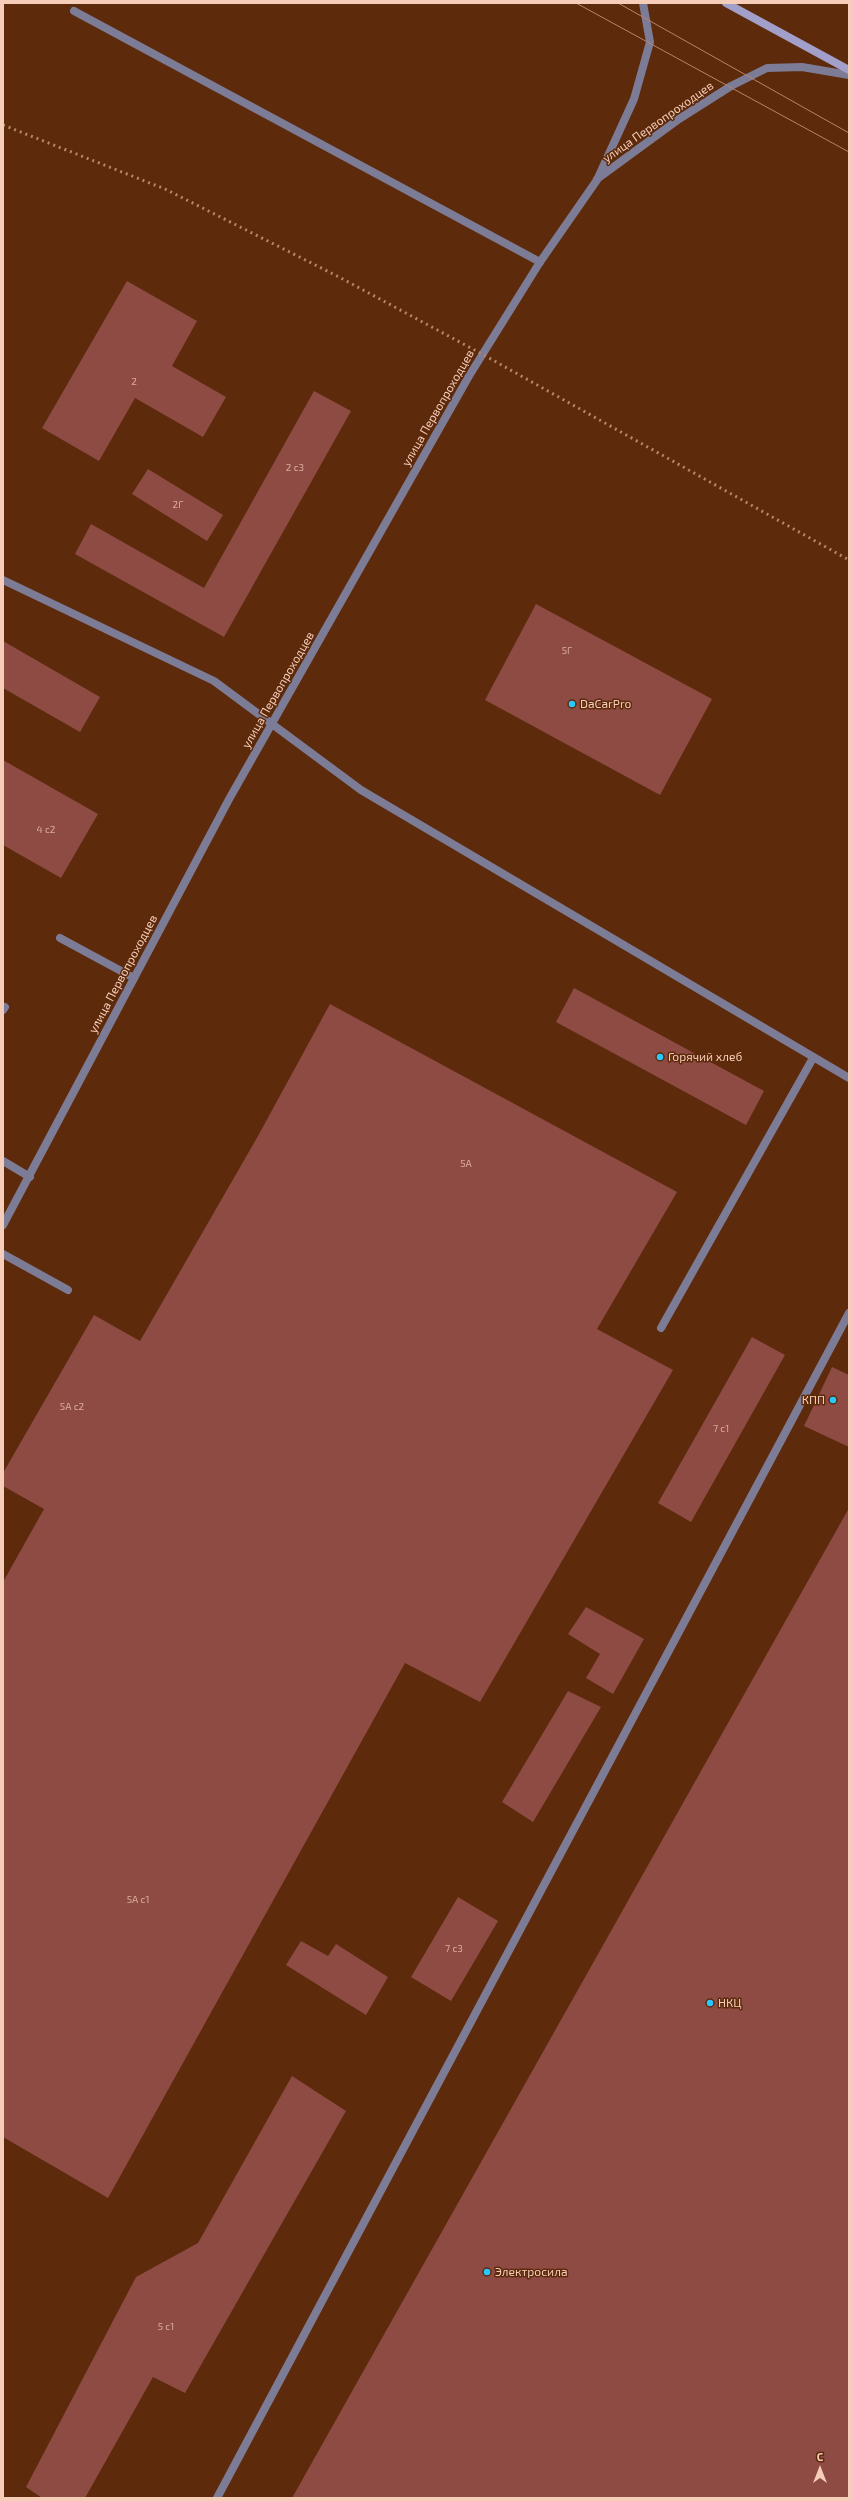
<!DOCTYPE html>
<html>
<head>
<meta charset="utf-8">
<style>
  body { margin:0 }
  #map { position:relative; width:852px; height:2501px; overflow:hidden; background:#5d2a0b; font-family:"Exo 2",sans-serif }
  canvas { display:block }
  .frame { position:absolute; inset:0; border:4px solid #f5cdb9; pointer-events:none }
  .north { position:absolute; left:800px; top:2449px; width:40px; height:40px; -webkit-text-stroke:3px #5d2a0b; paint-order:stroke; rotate:0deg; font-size:11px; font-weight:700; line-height:16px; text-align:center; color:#f5cdb9 }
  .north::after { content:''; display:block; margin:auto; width:14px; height:18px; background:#f5cdb9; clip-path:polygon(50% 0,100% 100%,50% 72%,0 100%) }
</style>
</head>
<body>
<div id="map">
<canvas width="852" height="2501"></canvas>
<div class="frame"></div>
<div class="north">С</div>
</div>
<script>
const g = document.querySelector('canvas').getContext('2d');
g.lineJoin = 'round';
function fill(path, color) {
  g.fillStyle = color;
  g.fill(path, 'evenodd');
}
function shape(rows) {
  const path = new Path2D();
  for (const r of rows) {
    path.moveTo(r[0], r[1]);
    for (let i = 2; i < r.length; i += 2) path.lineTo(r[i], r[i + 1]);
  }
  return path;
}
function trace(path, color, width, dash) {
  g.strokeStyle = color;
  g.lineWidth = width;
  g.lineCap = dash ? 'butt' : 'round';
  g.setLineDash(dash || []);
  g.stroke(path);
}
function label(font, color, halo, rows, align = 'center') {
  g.font = font + ' "Exo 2",sans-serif';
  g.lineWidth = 3;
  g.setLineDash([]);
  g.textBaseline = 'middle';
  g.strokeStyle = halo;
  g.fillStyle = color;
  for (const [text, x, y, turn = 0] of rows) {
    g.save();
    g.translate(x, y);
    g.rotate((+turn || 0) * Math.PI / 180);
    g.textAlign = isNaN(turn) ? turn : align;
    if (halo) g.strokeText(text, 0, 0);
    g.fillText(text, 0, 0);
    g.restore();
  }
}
fill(shape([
  [127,281,197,321,172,366,226,397,203,437,135,398,99,461,42,428],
  [314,391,351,411,224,637,75,554,91,524,204,588],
  [148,469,223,515,207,541,132,494],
  [536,604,712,699,660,795,485,700],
  [3,641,100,697,80,732,3,688],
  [3,760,98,814,61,878,3,845],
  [574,988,764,1091,746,1125,556,1022],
  [330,1004,677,1192,597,1329,673,1370,480,1702,405,1663,108,2198,3,2137,3,1582,44,1509,3,1486,3,1473,94,1315,140,1341,258,1136],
  [752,1337,785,1355,691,1522,658,1503],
  [832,1367,849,1375,849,1447,804,1426],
  [849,1508,849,2498,292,2498],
  [586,1607,644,1639,613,1694,586,1678,600,1654,568,1634],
  [568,1691,601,1707,533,1822,502,1802],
  [458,1897,498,1921,451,2001,411,1977],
  [301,1941,328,1956,336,1944,388,1977,366,2015,286,1965],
  [292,2076,346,2111,185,2393,153,2377,85,2498,42,2498,26,2487,136,2277,198,2243]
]), '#8d4b44');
trace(shape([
  [74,11,540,262],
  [60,938,134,978],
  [3,1010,5,1007],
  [3,1161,30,1177],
  [3,1254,68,1290],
  [661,1328,813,1058],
  [217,2498,849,1313]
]), '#7d7c97', 8);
trace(shape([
  [3,580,214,681,361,790,849,1078]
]), '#7d7c97', 8);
trace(shape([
  [597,179,679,119,731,86,767,68,802,67,849,75],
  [3,1225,228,801,469,376,540,262,597,180,634,99,650,42,643,3]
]), '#7d7c97', 8);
trace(shape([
  [726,3,849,70]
]), '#a2a0ca', 8);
trace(shape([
  [576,3,849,152],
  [618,3,849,133]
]), '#b3866d', 1);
trace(shape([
  [3,125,165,189,339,277,482,354,849,560]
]), '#b3866d', 3, [2, 4]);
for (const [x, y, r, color] of [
  [572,704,4,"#29c8ff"],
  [660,1057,4,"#29c8ff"],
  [833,1400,4,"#29c8ff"],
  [710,2003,4,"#29c8ff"],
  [487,2272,4,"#29c8ff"]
]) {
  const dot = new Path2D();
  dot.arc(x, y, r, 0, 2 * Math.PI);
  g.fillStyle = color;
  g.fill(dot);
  trace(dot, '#5d2a0b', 1.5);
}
label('10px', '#dbac9c', null, [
  ["2",134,382],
  ["2 с3",295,468],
  ["2Г",178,505],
  ["5Г",567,651],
  ["4 с2",46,830],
  ["5А",466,1164],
  ["5А с2",72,1407],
  ["7 с1",721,1429],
  ["5А с1",138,1900],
  ["7 с3",454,1949],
  ["5 с1",166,2327]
]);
label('12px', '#f5cdb9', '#5d2a0b', [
  ["улица Первопроходцев",658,122,-35],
  ["улица Первопроходцев",438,408,-60],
  ["улица Первопроходцев",278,690,-60],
  ["улица Первопроходцев",123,974,-62]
]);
label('12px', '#f5cdb9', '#5d2a0b', [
  ["DaCarPro",580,704],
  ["Горячий хлеб",668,1057],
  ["КПП",825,1400,"right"],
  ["НКЦ",718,2003],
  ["Электросила",495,2272]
], 'left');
</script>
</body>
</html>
